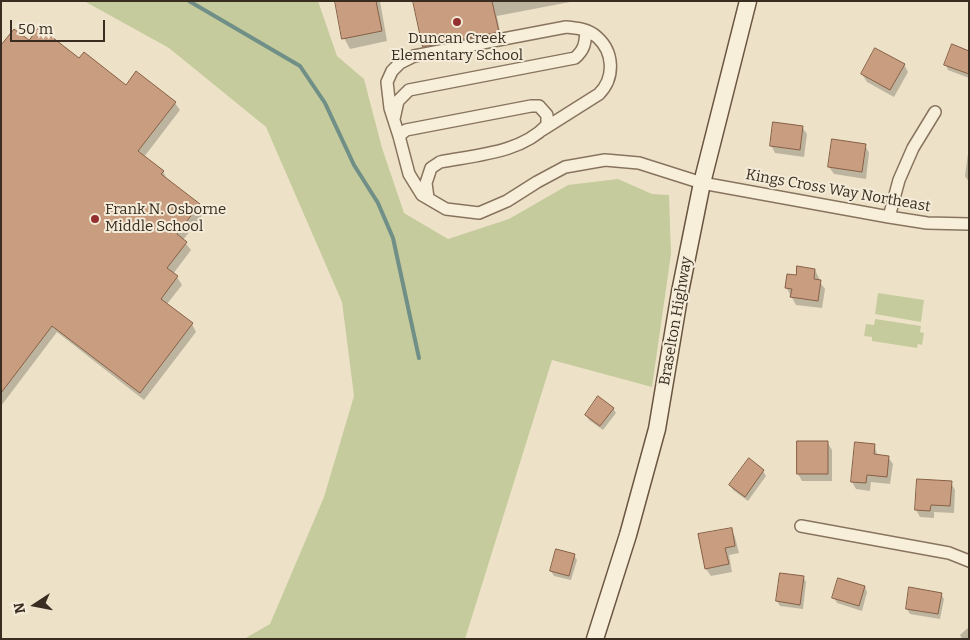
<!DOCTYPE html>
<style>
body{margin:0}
#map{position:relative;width:970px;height:640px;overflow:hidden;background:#ede2c8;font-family:Bitter,serif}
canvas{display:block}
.frame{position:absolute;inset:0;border:2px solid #392d21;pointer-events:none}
.north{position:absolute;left:10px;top:580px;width:50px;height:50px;-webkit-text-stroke:4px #f4ecd8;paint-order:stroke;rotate:259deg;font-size:14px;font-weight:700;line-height:20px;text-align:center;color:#392d21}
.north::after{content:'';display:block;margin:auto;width:18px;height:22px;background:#392d21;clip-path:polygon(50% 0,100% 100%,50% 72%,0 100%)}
.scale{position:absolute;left:10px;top:20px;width:95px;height:22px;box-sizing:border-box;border:2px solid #392d21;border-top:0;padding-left:6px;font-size:15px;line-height:18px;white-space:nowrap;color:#392d21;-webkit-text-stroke:4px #f4ecd8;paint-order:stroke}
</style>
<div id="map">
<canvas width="970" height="640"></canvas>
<div class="frame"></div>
<div class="north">N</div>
<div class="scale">50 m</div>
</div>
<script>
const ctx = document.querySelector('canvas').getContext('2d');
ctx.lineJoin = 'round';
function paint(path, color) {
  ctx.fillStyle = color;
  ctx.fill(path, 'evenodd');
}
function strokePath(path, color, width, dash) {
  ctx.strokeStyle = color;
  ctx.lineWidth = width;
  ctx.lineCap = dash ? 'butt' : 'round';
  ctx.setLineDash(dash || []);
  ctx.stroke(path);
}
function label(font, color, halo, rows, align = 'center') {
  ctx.font = font + ' Bitter,serif';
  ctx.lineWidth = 4;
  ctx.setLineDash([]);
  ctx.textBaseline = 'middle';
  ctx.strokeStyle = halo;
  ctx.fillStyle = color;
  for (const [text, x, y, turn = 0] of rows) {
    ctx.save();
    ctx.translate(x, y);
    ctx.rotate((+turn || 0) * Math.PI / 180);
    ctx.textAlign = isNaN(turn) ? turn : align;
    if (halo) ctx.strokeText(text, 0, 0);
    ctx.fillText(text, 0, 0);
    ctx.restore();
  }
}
paint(new Path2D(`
 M84 1H318L337 56 364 79 382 148 404 213 448 239 509 219 568 185 618 179 652 194 669 195 671 254 652 387 552 360 465 639H244L270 624 324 497 354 396 342 302 266 127 169 48Z
 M878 293 924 300 921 322 875 314Z
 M875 319 921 326 920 332 924 333 922 345 918 344 917 348 872 341V337L864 336 866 324 874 325Z`), '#c5cb9c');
paint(new Path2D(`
 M336 1H380L387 41 350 49 344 38Z
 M415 1H570V2L497 16 500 31 425 45V47Z
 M501 33 502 40 428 54 425 48Z
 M29 42 79 60 127 86 175 103 180 110 144 157 163 171 167 180 200 205 204 213 183 240 191 250 173 274 177 277 182 285 167 304 192 324 196 332 144 400 57 332 1 406V47Z
 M969 52V78L948 70 946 65Z
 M904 64 908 72 894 97 867 82 862 74Z
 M802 127 807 134 804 157 775 153 771 145Z
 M865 145 869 153 866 179 834 174 829 167Z
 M969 146V182L965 176Z
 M815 270 819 278V281L825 289 822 308 796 305 786 287 797 276Z
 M613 408 616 413 603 430 589 420 586 415Z
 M827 442 832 450V481H802L798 474Z
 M874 445 878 456 888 457 893 464 890 484 871 482 870 491 856 489 852 482Z
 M763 471 766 476 748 501 733 490 730 485Z
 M951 483 955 490 954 513 934 512V518L920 517 916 510Z
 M731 529 735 537 739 553 729 555 732 572 711 576 706 569Z
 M574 555 577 560 571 580 554 576 551 571Z
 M803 577 806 582 803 609 780 606 777 601Z
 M865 587 867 592 862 611 837 603 834 598Z
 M941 594 944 599 940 619 910 614 907 609Z
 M969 627V639H962L960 635Z`), '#0003');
strokePath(new Path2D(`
 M189 1 300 66 325 103 354 165 378 203 393 238 419 358`), '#708f87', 4);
const building = new Path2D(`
 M335 1H376L382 31 342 39Z
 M413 1H492L499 32 423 47Z
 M39 27 79 58 84 52 126 85 136 71 176 102 138 151 164 171 161 174 200 204 177 234 187 242 167 268 178 276 161 299 193 323 140 393 52 326 1 393V45L14 29 29 40Z
 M952 44 969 51V74L944 65Z
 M875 48 905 64 890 90 861 74Z
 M773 122 803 126 800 150 770 146Z
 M832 139 866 144 862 172 828 167Z
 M797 266 815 269 814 279 821 280 818 301 790 297 792 289 785 288 787 274 796 275Z
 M598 396 614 408 600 426 585 415Z
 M797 441H828V474H797Z
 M855 442 875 444 874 454 889 456 887 477 867 475 866 483 851 482Z
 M749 458 764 470 745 497 729 485Z
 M917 479 952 481 950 506 931 505 930 511 915 510Z
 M732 528 735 546 725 548 729 564 705 569 698 534Z
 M556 549 575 554 569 576 550 571Z
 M780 573 804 576 800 605 776 601Z
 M838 578 865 586 859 606 832 598Z
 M909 587 942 593 938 614 906 609Z`);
paint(building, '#c99e80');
strokePath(building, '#865f45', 1);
const street = new Path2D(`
 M394 119 398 101 409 90 575 58C585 49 585 43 586 31
 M542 130 599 94C615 78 614 52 597 37 588 29 577 28 566 27L414 56 400 63 392 71 387 82 390 108 399 136 409 174 422 195 446 209 479 213 507 201 537 182 565 167 605 160 639 163 702 183 889 217 927 223 969 224
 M399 136 406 130 531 106H539L547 115V125C521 153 476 155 440 162L431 168 426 183 428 198
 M889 217 899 180 913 148 935 112
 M801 526 949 553 969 561`);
const secondary = new Path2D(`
 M595 639 628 535 657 429 680 292 702 183 748 1`);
strokePath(street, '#88745e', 14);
strokePath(secondary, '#6a5541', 19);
strokePath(street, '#f8efdb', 11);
strokePath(secondary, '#f8efdb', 16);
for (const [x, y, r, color] of [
 [457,22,5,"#953031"],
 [95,219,5,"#953031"]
]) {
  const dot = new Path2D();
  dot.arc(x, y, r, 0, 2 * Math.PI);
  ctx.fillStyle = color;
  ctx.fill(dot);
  strokePath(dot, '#f4ecd8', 2);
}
label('15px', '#392d21', '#f4ecd8', [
 ["Duncan Creek",457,39],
 ["Elementary School",457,56],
 ["Frank N. Osborne",105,210,"left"],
 ["Middle School",105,227,"left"]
]);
label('15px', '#392d21', '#f4ecd8', [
 ["Kings Cross Way Northeast",838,191,10],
 ["Braselton Highway",676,321,-80]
]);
</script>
